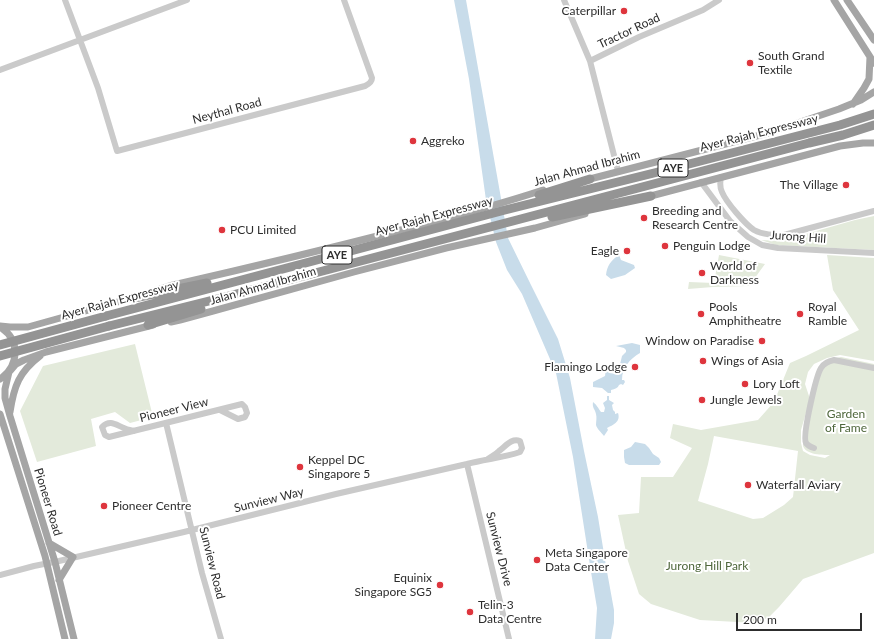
<!DOCTYPE html>
<style>
body{margin:0}
#map{position:relative;width:874px;height:639px;overflow:hidden;background:#fff;font-family:Lato,sans-serif}
canvas{display:block}
.scale{position:absolute;left:736px;top:613px;width:126px;height:18px;box-sizing:border-box;border:2px solid #2d2d2d;border-top:0;padding-left:5px;font-size:12px;line-height:14px;white-space:nowrap;color:#2d2d2d;-webkit-text-stroke:3px #fff;paint-order:stroke}
</style>
<div id="map">
<canvas width="874" height="639"></canvas>
<div class="scale">200 m</div>
</div>
<script>
const ctx = document.querySelector('canvas').getContext('2d');
ctx.lineJoin = 'round';
function paint(path, color) {
  ctx.fillStyle = color;
  ctx.fill(path, 'evenodd');
}
function strokePath(path, color, width, dash) {
  ctx.strokeStyle = color;
  ctx.lineWidth = width;
  ctx.lineCap = dash ? 'butt' : 'round';
  ctx.setLineDash(dash || []);
  ctx.stroke(path);
}
function label(font, color, halo, rows, align = 'center') {
  ctx.font = font + ' Lato,sans-serif';
  ctx.lineWidth = 4;
  ctx.setLineDash([]);
  ctx.textBaseline = 'middle';
  ctx.strokeStyle = halo;
  ctx.fillStyle = color;
  for (const [text, x, y, turn = 0] of rows) {
    ctx.save();
    ctx.translate(x, y);
    ctx.rotate((+turn || 0) * Math.PI / 180);
    ctx.textAlign = isNaN(turn) ? turn : align;
    if (halo) ctx.strokeText(text, 0, 0);
    ctx.fillText(text, 0, 0);
    ctx.restore();
  }
}
paint(new Path2D(`
 M874 216V250L776 245 761 240 781 241 855 220Z
 M719 255 765 264 749 286 713 287 688 289 689 282 714 283Z
 M827 255 874 258V361L840 355 827 358 814 364 808 372 805 384 810 399 801 430V443L803 451 810 455 825 458 830 455C823 455 806 455 803 446 803 444 803 442 803 440L815 377 829 359 841 357 874 364V553L803 579 779 607 769 617 756 623 700 620 651 604 639 594 628 561 618 515 639 513 641 477H673L692 448 670 438 673 424 701 430 758 420 774 402 790 363 806 356 859 330 833 290ZM714 436 798 451 793 497 784 505 763 518 753 519 698 501 708 464Z
 M135 344 153 417 130 423 115 412 91 419 96 446 37 462 20 411 43 366Z`), '#e3eadb');
paint(new Path2D(`
 M454 0H466L508 238 531 285 558 339 570 378 584 451 598 517 606 566 614 610V623L611 639H595L597 608 591 572 573 457 556 373 522 294 507 270 496 242 486 200 469 79Z
 M619 255 621 260 634 265 635 268 625 275 611 279 606 275C607 266 611 260 619 255Z
 M632 343 640 345V353C630 359 622 367 622 380H624L625 382 623 385 621 384 619 385C618 388 615 389 611 390V393H608L602 388 593 387V382L605 376 606 369H607L609 373 616 374 618 373 622 356 626 352V350L624 348 616 346Z
 M607 396H609V400L614 403 612 405 613 410 615 412V414L618 413C621 422 613 425 607 428L608 430 604 436C601 432 597 429 596 425 596 421 597 418 596 414 595 409 592 408 593 402 597 405 598 408 601 412H604L605 408 603 403 607 400Z
 M635 442 645 444 649 448 653 454 659 458 661 462 659 465H629L625 463 624 457V450L631 447Z`), '#c8dcea');
strokePath(new Path2D(`
 M65 0 98 88 117 151 365 86C369 84 372 82 372 78L344 0
 M564 0 590 61 618 171
 M590 61 639 37 703 10 719 0
 M0 70 187 0
 M721 177C720 182 720 188 722 192 726 202 745 224 754 230 763 235 774 235 784 235L874 211
 M701 182 730 221 748 237 762 245 778 248 874 253
 M166 423 202 573 221 639
 M134 431C130 430 127 430 124 428 116 425 110 419 102 427L105 435 109 437 242 404 245 407 247 413 245 417 238 419 220 410
 M814 448C811 447 808 446 806 443 802 436 816 376 821 368 824 363 829 361 834 360L874 368
 M467 464 509 639
 M0 575 34 566 59 561 184 532 336 494 467 464C485 459 503 458 520 452L522 448 520 441C511 438 506 446 499 451 496 454 492 456 488 459`), '#cacaca', 6);
strokePath(new Path2D(`
 M834 0 874 63
 M847 0 874 40
 M853 104 864 88 869 79 870 57
 M586 180 768 133 839 109 861 100 874 92
 M647 197 840 146 863 143H874
 M160 289 169 286C248 268 327 249 405 229 452 217 498 205 543 190
 M171 322 180 320 213 311 354 272 446 248 535 228 585 214
 M0 326 10 327H28L139 296
 M10 371 16 364 24 360 46 352 153 325
 M9 372 5 389V398L10 416 55 562 74 639
 M0 379C19 366 21 340 0 327
 M10 412C14 386 19 372 40 356
 M0 414 45 556 65 639
 M49 543 73 557 59 580`), '#a5a5a5', 7);
strokePath(new Path2D(`
 M539 195 590 179
 M552 217 651 196
 M134 298 207 283
 M106 316 505 210 658 172 840 125 874 114
 M148 325 201 309
 M109 326 225 297 296 278 513 221 809 143 843 135 874 125`), '#949494', 9);
strokePath(new Path2D(`
 M0 345 106 316
 M0 356 109 326`), '#949494', 9);
for (const [x, y, r, color] of [
 [624,11,4,"#de353d"],
 [750,63,4,"#de353d"],
 [413,141,4,"#de353d"],
 [846,185,4,"#de353d"],
 [644,218,4,"#de353d"],
 [222,230,4,"#de353d"],
 [665,246,4,"#de353d"],
 [627,251,4,"#de353d"],
 [702,273,4,"#de353d"],
 [701,314,4,"#de353d"],
 [800,314,4,"#de353d"],
 [762,341,4,"#de353d"],
 [703,361,4,"#de353d"],
 [635,367,4,"#de353d"],
 [745,384,4,"#de353d"],
 [702,400,4,"#de353d"],
 [300,467,4,"#de353d"],
 [748,485,4,"#de353d"],
 [104,506,4,"#de353d"],
 [537,560,4,"#de353d"],
 [440,585,4,"#de353d"],
 [470,612,4,"#de353d"]
]) {
  const dot = new Path2D();
  dot.arc(x, y, r, 0, 2 * Math.PI);
  ctx.fillStyle = color;
  ctx.fill(dot);
  strokePath(dot, '#fff', 1.5);
}
for (const [x, y, w] of [
 [673,168,30],
 [337,255,30]
]) {
  const box = new Path2D();
  box.roundRect(x - w / 2, y - 9, w, 18, 3);
  ctx.fillStyle = '#fff';
  ctx.fill(box);
  strokePath(box, '#2d2d2d', 1);
}
label('bold 11px', '#2d2d2d', null, [
 ["AYE",673,168],
 ["AYE",337,255]
]);
label('12px', '#2d2d2d', '#fff', [
 ["Caterpillar",616,11,"right"],
 ["South Grand",758,56],
 ["Textile",758,70],
 ["Aggreko",421,141],
 ["The Village",838,185,"right"],
 ["Breeding and",652,211],
 ["Research Centre",652,225],
 ["PCU Limited",230,230],
 ["Penguin Lodge",673,246],
 ["Eagle",619,251,"right"],
 ["World of",710,266],
 ["Darkness",710,280],
 ["Pools",709,307],
 ["Amphitheatre",709,321],
 ["Royal",808,307],
 ["Ramble",808,321],
 ["Window on Paradise",754,341,"right"],
 ["Wings of Asia",711,361],
 ["Flamingo Lodge",627,367,"right"],
 ["Lory Loft",753,384],
 ["Jungle Jewels",710,400],
 ["Keppel DC",308,460],
 ["Singapore 5",308,474],
 ["Waterfall Aviary",756,485],
 ["Pioneer Centre",112,506],
 ["Meta Singapore",545,553],
 ["Data Center",545,567],
 ["Equinix",432,578,"right"],
 ["Singapore SG5",432,592,"right"],
 ["Telin-3",478,605],
 ["Data Centre",478,619]
], 'left');
label('12px', '#2d2d2d', '#fff', [
 ["Tractor Road",629,31,-25],
 ["Neythal Road",227,111,-15],
 ["Ayer Rajah Expressway",759,133,-14],
 ["Jalan Ahmad Ibrahim",587,168,-15],
 ["Ayer Rajah Expressway",434,216,-15],
 ["Jurong Hill",798,237,4],
 ["Jalan Ahmad Ibrahim",263,286,-16],
 ["Ayer Rajah Expressway",120,300,-15],
 ["Pioneer View",174,410,-14],
 ["Sunview Way",269,500,-14],
 ["Pioneer Road",48,502,73],
 ["Sunview Drive",499,549,76],
 ["Sunview Road",212,563,76]
]);
label('12px', '#4f673c', '#fff', [
 ["Garden",846,414],
 ["of Fame",846,428],
 ["Jurong Hill Park",707,566]
]);
</script>
